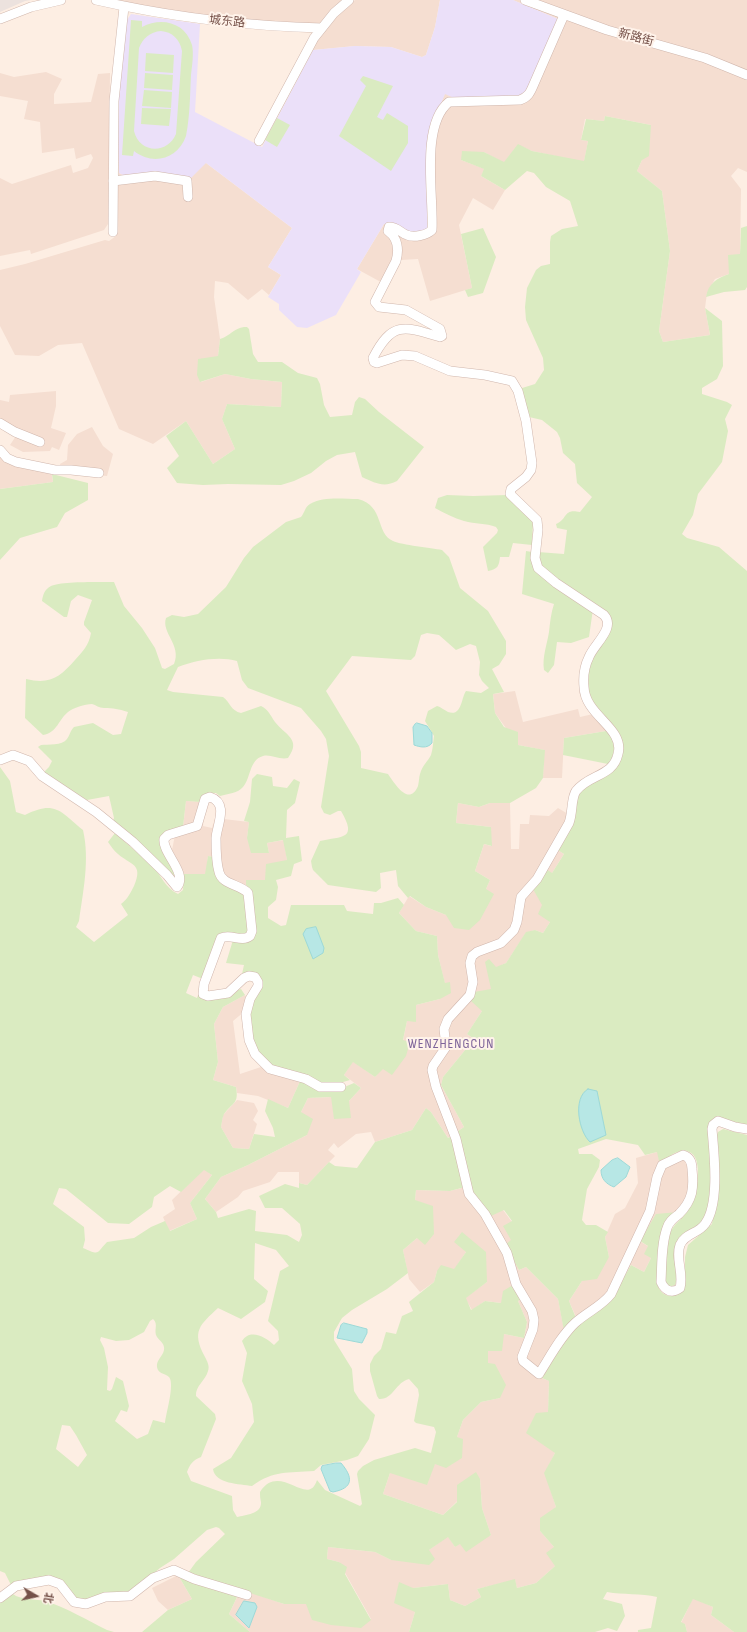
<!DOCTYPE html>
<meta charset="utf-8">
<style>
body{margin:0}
#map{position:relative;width:747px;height:1632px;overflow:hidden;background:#fdeee3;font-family:"Sofia Sans Condensed","Noto Sans SC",sans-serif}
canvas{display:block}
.north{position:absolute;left:16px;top:1576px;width:40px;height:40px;-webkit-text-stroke:3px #fff3ea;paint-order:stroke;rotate:99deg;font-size:11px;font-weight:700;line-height:16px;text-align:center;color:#755048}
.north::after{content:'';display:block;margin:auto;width:14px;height:18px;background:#755048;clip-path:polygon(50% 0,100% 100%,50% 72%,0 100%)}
</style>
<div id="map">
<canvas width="747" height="1632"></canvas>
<div class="north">北</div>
</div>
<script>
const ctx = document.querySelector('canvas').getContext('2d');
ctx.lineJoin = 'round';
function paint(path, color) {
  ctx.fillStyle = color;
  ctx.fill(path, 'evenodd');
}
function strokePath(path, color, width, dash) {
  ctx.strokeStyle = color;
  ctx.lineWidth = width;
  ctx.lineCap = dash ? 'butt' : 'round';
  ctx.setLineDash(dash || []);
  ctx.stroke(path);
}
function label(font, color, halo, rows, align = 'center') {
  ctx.font = font + ' "Sofia Sans Condensed","Noto Sans SC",sans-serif';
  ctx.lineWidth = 4;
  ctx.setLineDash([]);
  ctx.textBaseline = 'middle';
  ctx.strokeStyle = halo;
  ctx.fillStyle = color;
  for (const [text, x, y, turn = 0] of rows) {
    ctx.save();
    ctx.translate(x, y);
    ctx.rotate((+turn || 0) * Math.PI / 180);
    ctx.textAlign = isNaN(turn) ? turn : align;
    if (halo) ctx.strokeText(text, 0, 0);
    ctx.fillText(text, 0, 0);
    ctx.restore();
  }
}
paint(new Path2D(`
 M109 0H345L320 24 242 21Z
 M355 0H440L435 27 426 55 422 57 391 47 355 46 313 50 315 42 327 26Z
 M513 0H747V172L738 168 731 176 741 189 740 254 729 274 715 279 707 293 705 308 710 335 663 342 659 331 670 251 662 191 637 171 642 160 651 125 605 116 604 121 585 119 581 140 588 141 584 162 532 151 518 145 504 163 484 152 461 160 485 169 481 176 505 190 493 210 473 198 459 225 472 288 430 301 418 259 401 260 388 286 357 269 384 224 402 227 432 125 445 93 558 19Z
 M46 72 62 79 54 94V104L91 102 98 74 110 73 108 224 104 230 31 254 30 250 0 256V178L12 184 71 165 73 173 88 168 93 158 91 154 76 159 74 148 42 153 40 122 24 119 28 101 0 96V73L14 77Z
 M206 163 292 228 268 267 281 275 269 295 262 289 248 300 228 283 215 281 214 297 220 339 218 356 201 382 225 374 251 379 282 382 281 407 227 404 222 419 235 449 213 464 186 421 153 444 119 429 82 343 58 345 39 356 15 355 0 326V270L25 264 105 240 109 241 116 236V191L119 173 125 176Z
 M56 391V406L51 428 66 433 59 450 52 447 50 451 23 452 10 445 16 436 0 426V400L9 402 10 395Z
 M92 427 103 446 113 454 107 476 62 472 60 464 67 460 68 445 77 434Z
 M0 452 51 471 53 482 0 489Z
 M515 691 523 722 578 709 580 717 593 714 605 724 606 731 564 738 562 778H543L544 750 518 745 495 713 493 694Z
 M186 801 205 802 203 826 212 828 215 818 249 822 247 838 269 853 267 843 284 840 287 860 266 880H246V885L225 883 214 857 208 856 206 874H184L172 850 176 830 183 827Z
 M458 803 479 807 490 803H510L511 849H519L520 824H529L530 815 549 816 558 808 573 817 556 849 564 854 552 873 542 905 550 922 543 933 535 930 526 933 506 963 496 968 491 989 482 1011 467 1034 474 1039 443 1077 441 1085 464 1127 448 1138 431 1112 426 1108 412 1130 375 1142 371 1132 356 1134 338 1148 334 1143 328 1150 335 1156 307 1185 299 1183V1172H278L270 1182 243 1191 238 1197 216 1212 205 1199 221 1177 248 1165 307 1135 301 1112 308 1098 331 1097 349 1101 361 1088 344 1075 353 1061 375 1077 403 1041 407 1021H416V1005L440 999 445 984 438 955 437 936 416 931 399 913 409 896 426 907 446 915 486 889 490 880 475 871 484 844 491 846V827L456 823Z
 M245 995 247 999 245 1011 233 1021 240 1074 261 1067 301 1079 288 1108 258 1096 237 1093 236 1087 213 1080 218 1062 214 1024 223 1007Z
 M237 1100 254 1103 258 1111 253 1120 257 1124 249 1149 233 1148 221 1127 223 1115Z
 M657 1152 682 1158 689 1165 690 1185 683 1205 640 1241 649 1247 651 1258 644 1272 631 1265 608 1304 579 1324 569 1301 582 1281 609 1257 605 1237 615 1214 625 1208 638 1183 636 1158Z
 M204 1169 212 1175 190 1203 197 1219 169 1231 163 1217 175 1209 172 1200Z
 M469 1186 503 1210 512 1222 511 1240 519 1270 526 1267 558 1299 566 1339 542 1378 549 1381 548 1413 555 1453 545 1473 556 1507 540 1531 554 1547 555 1566 536 1583 517 1588 515 1580 477 1589 481 1597 465 1606 450 1600 448 1584 413 1588 415 1612 409 1632H250L229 1614 241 1589 284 1604H306L371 1619 339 1562 327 1559 328 1547 375 1552 391 1560 429 1550 448 1536 455 1547 460 1543 491 1535 482 1508 480 1479 443 1515 383 1494 390 1473 435 1464 457 1437 463 1420 481 1402 500 1398 488 1363V1351L504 1334 524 1338 527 1322 518 1301 520 1299 501 1303 485 1301 472 1310 465 1298 487 1282 466 1252 454 1270 437 1271 434 1282 420 1292 409 1279 403 1250 417 1238 415 1200 416 1190 450 1191Z
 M178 1575 192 1599 168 1610 158 1601 152 1588Z
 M693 1598 713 1607 711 1615 734 1632H687L685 1624 681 1623Z`), '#f5ded1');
paint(new Path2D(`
 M0 0H31L25 1 0 12Z`), '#ece2de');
paint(new Path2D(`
 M440 0H513L558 19 524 96 454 98 445 94 432 125 429 230 407 234 402 227 384 224 357 269 361 272 336 315 307 328 297 327 279 310V304L268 297 281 275 268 267 292 228 206 163 190 179 125 176 119 173 117 92 127 20 131 14 200 24 195 112 262 147 313 50 355 46 391 47 422 57 426 55 435 27Z`), '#ebe0f9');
paint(new Path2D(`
 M131 20 142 21V27C161 17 185 22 192 45 194 54 192 66 191 75 190 95 190 116 186 136 178 159 153 166 134 151L133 156 122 155ZM161 31C172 32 180 39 182 51L176 134C167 155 139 153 134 131L139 48C143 38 150 32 161 31Z
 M146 53 174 55 173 73 145 71Z
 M145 73 173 75 172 90 144 88Z
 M363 76 393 86 377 117 383 120 387 113 408 126V143L391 171 339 136 366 86 360 80Z
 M144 90 172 92 171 108 142 106Z
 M142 108 171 109 169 126 141 124Z
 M605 116 651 125 649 156 642 160 637 171 662 191 670 251 659 331 663 342 710 335 705 308 722 321 723 366 717 379 702 388V394L727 402 732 405 725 419 728 431 722 462 698 494 693 515 682 534 687 538 719 547 747 571V1125L723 1119 714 1120C713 1141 716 1209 702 1224 698 1228 689 1231 683 1235L678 1276 675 1285 669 1287 665 1283C665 1272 666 1240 671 1231 674 1224 682 1219 687 1212 695 1201 707 1156 687 1151 677 1148 669 1159 659 1161L657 1152 645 1155 638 1145 606 1139 578 1149 579 1154H592L600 1160 599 1167 587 1189 582 1220 586 1225H596L608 1232 605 1237 609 1257 597 1279 582 1281 569 1301 576 1318 564 1331 558 1299 526 1267 519 1270 505 1245 511 1240 503 1226 512 1221 504 1210 491 1216 475 1200 455 1133 464 1127 441 1085 443 1077 474 1039 467 1034 482 1011 471 1001 474 992 491 989 485 962 489 959 496 967 506 963 526 932 535 930 543 933 550 922 538 914 542 905 533 889 546 869 552 873 564 854 556 849 569 827 570 799 606 769 608 764 563 755 564 738 606 731 605 724 589 697 587 671 609 623 544 571 538 564V552L564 554 567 530 557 528 556 524C568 519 563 508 580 512L592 497 577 483 575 464 563 453 560 438 557 432 542 420 529 417 519 389 535 384 544 370 543 358 526 320 525 307 527 288 536 270 541 266 550 264V242L551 236 562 229 578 226 570 201 546 187 534 173 527 171 505 190 481 176 484 169 461 160 462 151 484 152 504 162 518 144 532 151 584 161 588 141 581 140 586 119 604 121Z
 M277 118 290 125 277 147 265 140Z
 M747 226V287L745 290 724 292 706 297C708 283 718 278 729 274L728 255 740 254 741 228Z
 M483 228 496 257 483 293 468 297 465 290 472 288 461 234Z
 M244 327H247L249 329 253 354 258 362H282L298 373 317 378 320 384 324 405 330 417 352 415 355 402 359 397 365 399 379 412 424 447 397 481C384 488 375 483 362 477L355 452 337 455 326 461 311 473 294 481 281 485 228 484 203 485 177 483 167 468 179 456 166 436 186 421 213 464 235 449 222 419 227 404 281 407 282 382 251 379 225 374 200 382 197 375 198 359 218 356 220 339C230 336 234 328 244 327Z
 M52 474 88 483V500L65 513 57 527 20 538 0 560V489L53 482Z
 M447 495 473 496 507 495 533 522 532 545 513 543 509 557H500C499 566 498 569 488 571L483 547 497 533 498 530 496 527C486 523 475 524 464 521 454 518 444 513 435 508L438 498Z
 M358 499C385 506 375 533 393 541 402 545 431 548 442 550L449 557 460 588 488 611 506 641V654L499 665 492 669 504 692 493 694 495 713 504 727 518 732V745L545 750 543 778 536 788 510 803H490L479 807 458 803 456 823 491 827 492 846 484 844 475 871 490 880 486 889 494 894 480 920 469 930 454 928 446 915 426 907 410 896 408 898 398 886 396 870 380 873 381 888 376 892 328 885 313 870 312 867 311 861 320 841C342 836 358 840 341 811H338L330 815 324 813 321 807 329 756 326 739 321 731 301 708 248 688 242 680 237 661C219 656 196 660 178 667L167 690 173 692 223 697C230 702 231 711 241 713L261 706C269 710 270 715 275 722 285 735 302 739 288 758 279 760 271 754 263 756 249 760 251 778 243 787 238 793 228 794 220 796L216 793H208L201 802 186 801 183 827 166 833 171 864 176 879 113 821 114 818 109 796 87 800 48 778 44 772 49 767 52 761 38 747 41 745C48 744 62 746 67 739 70 735 70 731 74 727L93 723 113 735 121 734 128 712C118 709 114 708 104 708 99 708 96 705 92 704 85 704 73 708 68 712 59 719 57 733 43 735L25 718 26 679C50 685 60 677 75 660 83 651 89 645 91 633L84 625V622L92 600 78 595 71 601 67 617H64L42 601C43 594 45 589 51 586 60 581 102 582 114 582L124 606 142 628 155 648 161 665 162 668 165 669 174 664C182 645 161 633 166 618L172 615 184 617 198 614 226 587 244 558 253 547 286 522 301 517C305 512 305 507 310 504 323 496 344 499 358 499ZM427 633 439 635 456 650 470 644 476 646 480 662 479 675 482 681 489 688 481 693 466 691C461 698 462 717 448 712 444 710 441 707 437 706L428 711 425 721 434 736C433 742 433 749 431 755 428 761 422 766 420 774 419 777 419 782 418 786 409 807 395 784 388 774L361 768V752L359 746 326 691 352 656 411 660 415 656 421 635Z
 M526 551 532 552 534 567 593 609 589 637 571 643 557 642 554 665 548 673 544 670C542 657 547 645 549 632 550 622 551 613 554 604L522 594Z
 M0 767 10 781 16 812 25 815C55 800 60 811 83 830 90 860 83 892 79 921L76 927 94 942 128 915 121 904C127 900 131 892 134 886 144 863 130 865 118 854 114 851 111 846 108 842L115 833C127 844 141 855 153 867 162 876 165 888 178 894L183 890 184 874H205L208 856 214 857 221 883 242 893 245 897 249 927 246 936 229 932 203 979 193 975 186 993 197 998 199 993 224 995 241 989 245 995 223 1007 214 1024 218 1062 213 1080 236 1087C239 1104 233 1102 224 1114 222 1118 222 1123 221 1127L233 1148 249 1149 254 1134 275 1137 273 1128 265 1111 268 1099 288 1108 301 1079 342 1088 354 1083 361 1088 349 1101 351 1118 334 1119 331 1097 308 1098 301 1112 313 1119 307 1135 248 1165 221 1177 205 1199 216 1212 218 1218 249 1209 256 1211 255 1231 287 1235 299 1242 302 1235 300 1224 282 1208H265L259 1196 285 1184 299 1188V1183L307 1185 329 1162 335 1166 357 1168 375 1142 412 1130 426 1108 431 1112 448 1138 453 1135 465 1187 450 1191 416 1190 415 1200 433 1206 434 1234 425 1245 417 1238 403 1250 408 1273 387 1289 352 1310 342 1318 334 1332V1340L352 1369 354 1391 359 1399 375 1415 369 1439 358 1456 347 1460 321 1465 314 1471C288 1473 274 1470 252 1486 240 1484 215 1484 213 1469L231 1458 254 1422 252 1404 242 1381 247 1353 242 1341C250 1328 266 1337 274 1345L279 1340 278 1331 268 1321 280 1271 289 1266 276 1250 255 1243 254 1279 268 1291 265 1302 241 1319 218 1308C200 1325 191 1331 205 1357 207 1361 210 1366 208 1371 206 1380 195 1386 196 1396L215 1414 216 1419 201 1457C193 1460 190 1464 187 1472L191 1481 232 1496 233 1510 237 1517C245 1515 262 1514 261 1502 260 1498 260 1496 260 1492 280 1461 308 1509 317 1480L325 1490 360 1506 362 1504 357 1474 358 1471 363 1466 374 1460 415 1448 431 1453 436 1432 434 1427 416 1423 414 1421 419 1395 418 1389 409 1379C396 1382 393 1400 379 1399L377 1396 370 1371V1364L374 1356 381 1349 386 1332 396 1334 402 1316 413 1311 409 1302 434 1282 437 1271 441 1265 454 1269 466 1252 454 1242 462 1232 486 1252 487 1282 466 1298 471 1310 485 1301 501 1303 503 1291 513 1285 521 1299 518 1301 527 1322 524 1338 504 1334 502 1351H488V1363L495 1364 506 1385 500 1398 481 1402 463 1420 457 1437 463 1439 462 1458 446 1468 435 1464 427 1485 390 1473 383 1494 443 1515 457 1502V1485L476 1472 480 1479 482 1508 491 1535 466 1552 460 1544 455 1547 448 1537 429 1550 435 1559 429 1565 391 1560 375 1552 328 1547 327 1559 339 1562 347 1567 345 1574 371 1620 361 1628 331 1625 312 1620 306 1604H284L188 1573 196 1562 225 1534 219 1528 216 1527 207 1530 174 1559 160 1568 132 1592 79 1601 62 1582 11 1585 5 1573 0 1571ZM204 1170 212 1175 190 1203 197 1219 170 1231 165 1221 151 1227 134 1238 107 1242C96 1253 101 1256 83 1248L85 1240 84 1227 53 1204 59 1188 66 1189 108 1223 129 1224 152 1207 154 1197 170 1186 181 1192ZM153 1319C159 1324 153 1331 157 1337 160 1341 165 1344 164 1350 163 1356 156 1360 157 1367 158 1374 165 1373 169 1377 175 1384 166 1413 165 1423L153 1420 148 1434 137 1439 115 1421 121 1410 127 1412 129 1406 123 1381 116 1377 112 1389 110 1391 107 1390 108 1367 104 1348 100 1340 101 1337 116 1341 129 1340 144 1332 150 1321ZM62 1425 70 1426 76 1435 87 1455 78 1467 56 1449Z
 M257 774 272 777 273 786 287 788 294 779 300 782 295 803 287 810 286 838 299 836 302 861 294 864 291 876 276 880 278 887 276 900 268 907V918L281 926 286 925 291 905H344L347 911 373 914 374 903H381L398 898 404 905 399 913 416 931 437 936 438 955 445 983 450 982 451 993 440 999 416 1005V1022L407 1021 403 1040 410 1042 406 1056 392 1075 383 1069 375 1077 353 1062 344 1075 350 1080 329 1086 270 1066 254 1045 250 1010 261 984 242 974 244 965 226 963 233 940 247 943 253 938 250 890 246 885V880H265L266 864 287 860 283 840 267 843 269 853H251L247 838 249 822 244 821 250 802 252 779Z
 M723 1129 747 1135V1632H734L711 1615 713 1607 693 1599 681 1622 685 1624 687 1632H638V1630L651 1628 657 1597C641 1593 623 1595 607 1592L603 1599 622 1604 625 1616 617 1631 608 1628 595 1632H409L415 1612 394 1603 399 1582 413 1588 448 1584 450 1600 465 1606 481 1597 477 1589 515 1579 517 1588 536 1583 555 1566 546 1553 554 1547 540 1531V1518L556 1507 544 1473 555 1453 526 1433 536 1413 548 1412 549 1381 542 1378 566 1339 579 1324 608 1304 631 1265 644 1272 651 1258 644 1254 648 1246 640 1241 656 1214 678 1212 670 1219 657 1281C658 1293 668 1300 679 1293L685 1276V1257L688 1245 712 1224 718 1180 716 1138 718 1132Z
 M178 1575 238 1595 229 1614 250 1632H142L168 1610 192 1599Z
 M13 1594C20 1600 36 1599 45 1601 67 1608 87 1620 107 1630L114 1632H0V1600Z`), '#daebc1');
const water = new Path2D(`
 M417 723 427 726 432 733V743C427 749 420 747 414 745L413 727 415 724Z
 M316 927 324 948 323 953 313 959 303 934 306 929Z
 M588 1089 597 1091 606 1135 590 1142C579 1132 572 1098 588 1089Z
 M618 1158 630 1167 626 1177 614 1187C606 1184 601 1179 601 1170L612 1160Z
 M344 1323 367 1329V1333L362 1343 337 1338 341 1325Z
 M336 1463H341C353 1477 354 1488 333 1492L330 1491 321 1469 322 1466Z
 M244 1601 255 1603 257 1607 249 1628 236 1615Z`);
paint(water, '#b7e7e5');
strokePath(water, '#9dd9d7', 1);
const minor = new Path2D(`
 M96 0C170 17 245 26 322 28
 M525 0 607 30 705 58 747 75
 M564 15 533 86C530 93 528 97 520 100L449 102C420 125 434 197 432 230 427 235 414 238 407 235 400 233 398 227 389 227L388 231C398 238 399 250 396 261L375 302 379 307 406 310 440 329 442 336 440 337C404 326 392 321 373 358L374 362 377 363 402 355 415 356 450 371 485 375 512 381 518 391 526 421 532 463 531 470 526 477 511 489 510 494 537 520 538 530 535 558 538 568 556 583 604 615C616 628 594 644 589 657 585 665 583 677 584 687 585 716 625 728 618 754 613 777 589 774 576 791 571 798 573 812 569 823L537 879 521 897 517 922 514 930 501 943 477 952 472 956 470 963 473 982 470 995 448 1019 444 1029 446 1047 433 1066 432 1070 436 1087 456 1139 469 1194 485 1214 507 1253 516 1284 532 1311 534 1320 533 1329 522 1357 523 1361 539 1374C550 1357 560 1337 575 1323 587 1312 602 1306 611 1294L650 1211 657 1177 662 1165 683 1155C690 1157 692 1162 692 1169 694 1188 693 1200 679 1214 674 1218 669 1221 667 1228 661 1245 662 1265 661 1282 665 1291 672 1294 680 1288 684 1272 675 1259 680 1245 685 1233 698 1234 705 1224 720 1204 714 1153 712 1129L713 1125 718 1121 735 1127 747 1129
 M0 19 31 7 61 0
 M259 141 314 38 334 13 349 0
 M113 181 155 176 187 181 188 197
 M113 232 114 101 124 7
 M0 423 15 432 40 442
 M0 450 7 458 16 462 55 470H71L99 473
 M0 760 13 755 29 761 42 776 96 812 133 842 167 875 176 886 177 887C188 873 162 853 164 839L168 835 197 826 205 799 210 797C229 803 217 825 216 838 216 849 216 862 219 872 222 885 240 884 248 893L252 931 250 936C241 943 231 933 221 938L204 984 203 994 208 996 228 993 244 978 249 976 255 977 258 982V986L250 999 246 1014 249 1040 255 1054 270 1069 306 1079 320 1087H341
 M0 1598 16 1586 49 1580 60 1584 74 1602 86 1604 105 1597 130 1596 153 1578 174 1570 194 1579 247 1595`);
strokePath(minor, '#d0b6ac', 10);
strokePath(minor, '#fff', 9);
label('12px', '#755048', '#fff3ea', [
 ["城东路",227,22,6],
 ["新路街",636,38,15]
]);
ctx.letterSpacing = '1px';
label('14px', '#7d6399', '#fff3ea', [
 ["WENZHENGCUN",451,1044]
]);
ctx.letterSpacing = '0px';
</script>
